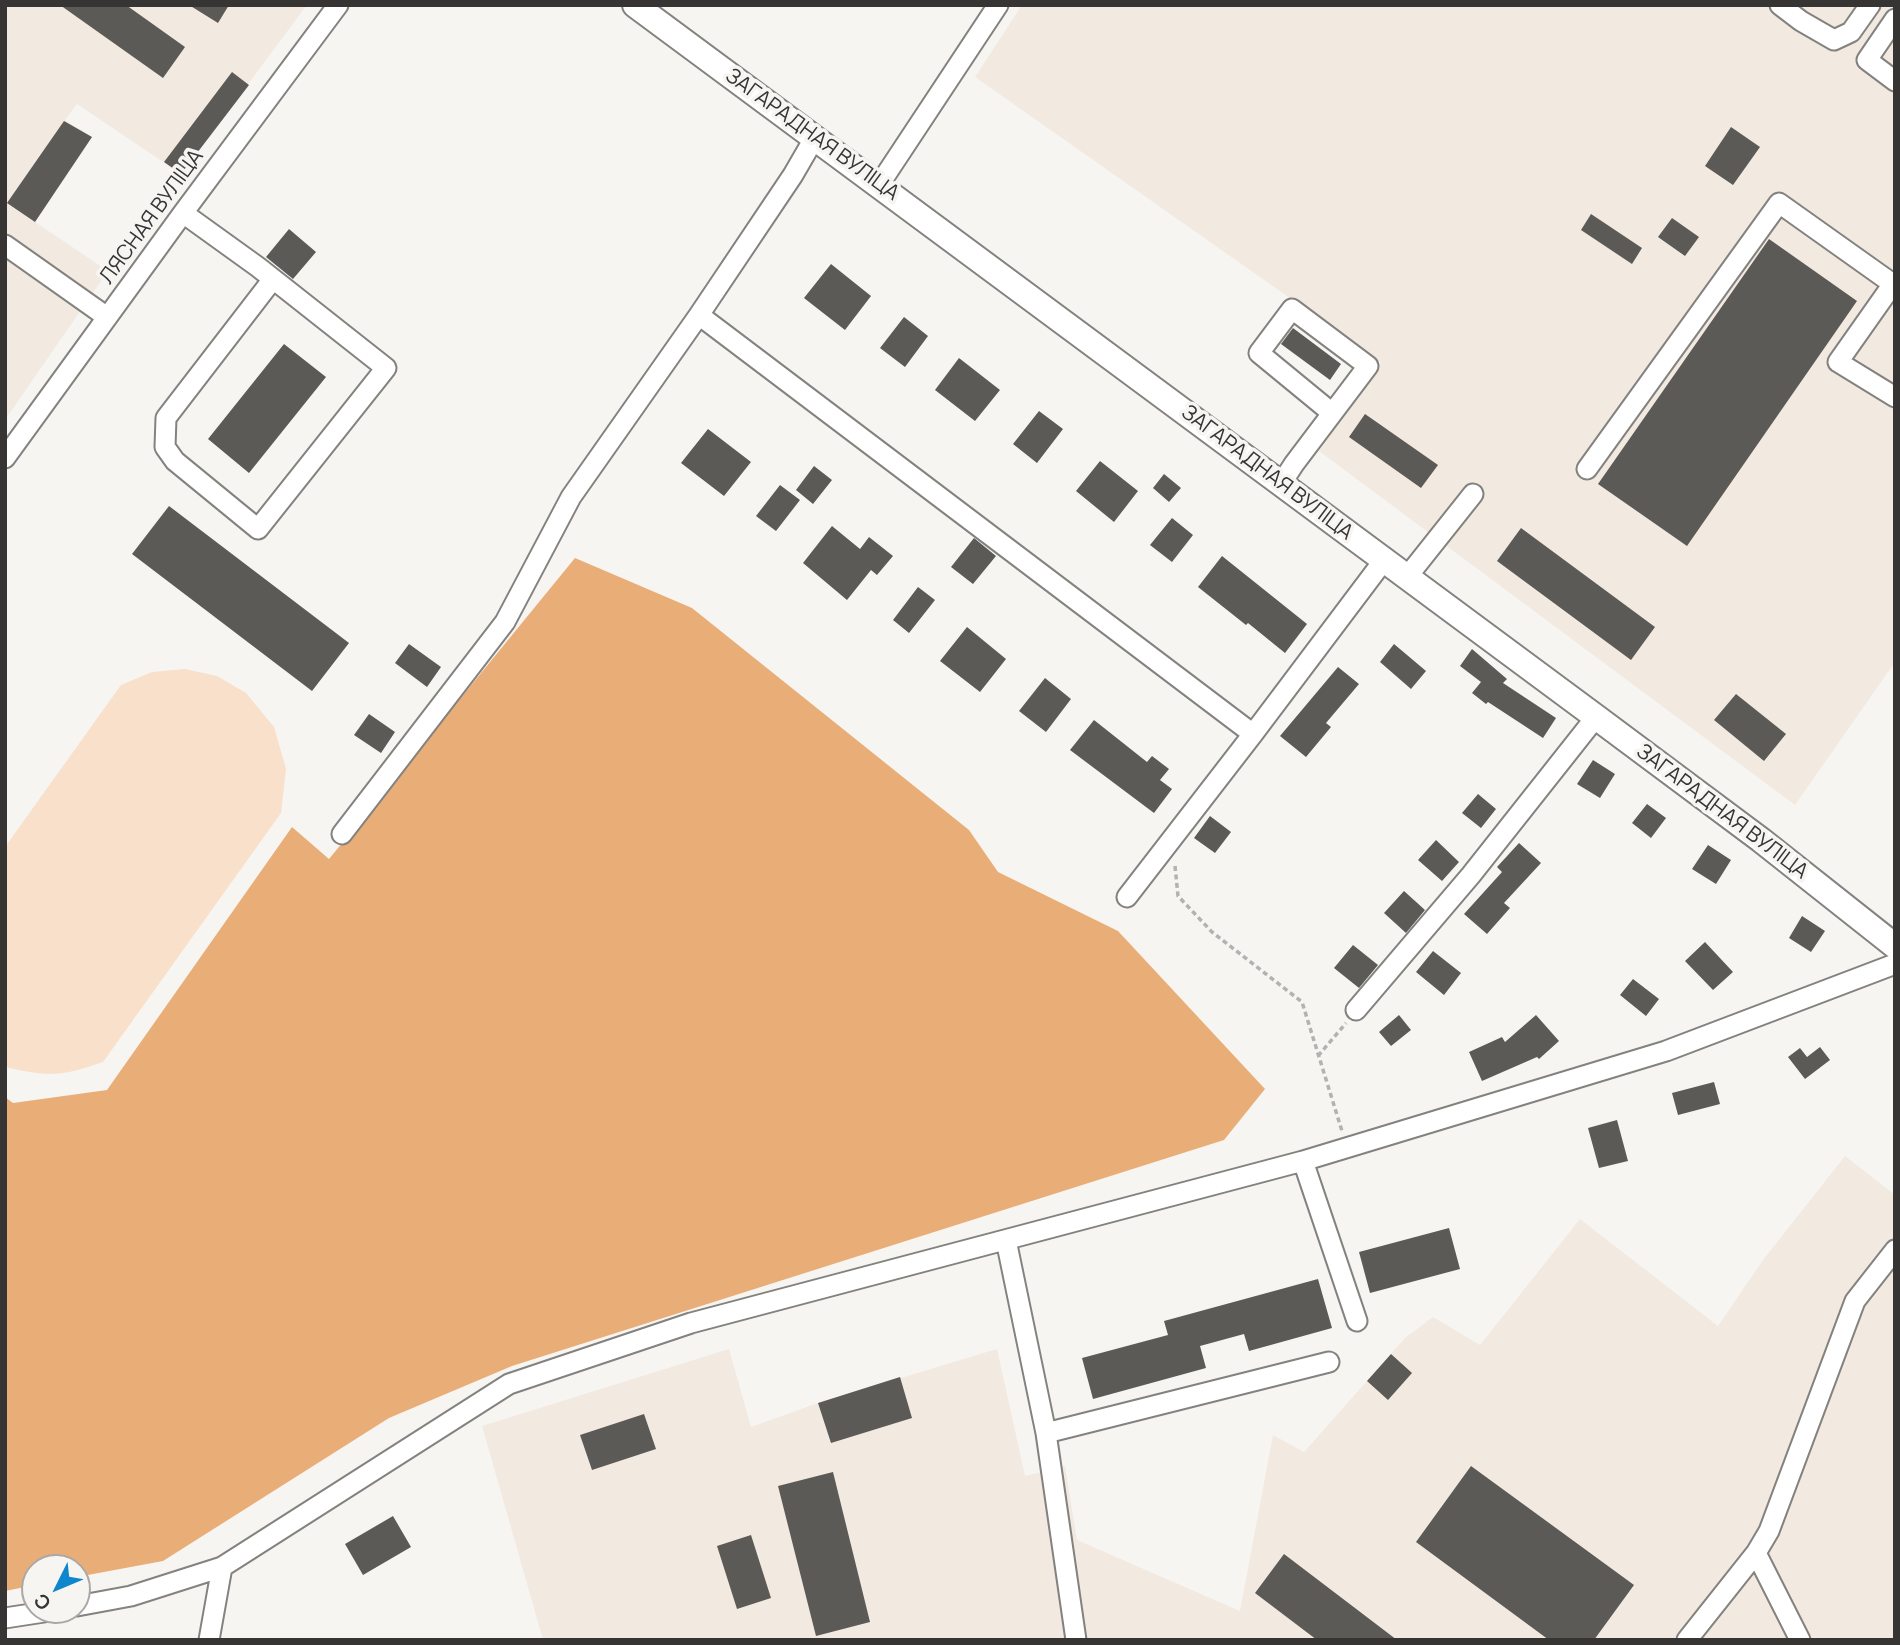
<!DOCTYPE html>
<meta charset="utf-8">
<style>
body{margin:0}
#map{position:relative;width:1900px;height:1645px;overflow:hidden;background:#f7f5f2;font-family:Manrope,sans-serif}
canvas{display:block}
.frame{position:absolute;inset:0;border:7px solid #363534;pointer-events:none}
.north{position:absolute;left:21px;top:1554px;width:70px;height:70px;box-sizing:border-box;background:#f7f5f2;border:2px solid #aaa8a6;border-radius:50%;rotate:227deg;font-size:19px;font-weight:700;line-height:28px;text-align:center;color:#363534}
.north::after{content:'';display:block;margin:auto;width:24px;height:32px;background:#0d86ce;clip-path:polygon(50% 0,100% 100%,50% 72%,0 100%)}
</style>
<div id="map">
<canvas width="1900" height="1645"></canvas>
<div class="frame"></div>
<div class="north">С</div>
</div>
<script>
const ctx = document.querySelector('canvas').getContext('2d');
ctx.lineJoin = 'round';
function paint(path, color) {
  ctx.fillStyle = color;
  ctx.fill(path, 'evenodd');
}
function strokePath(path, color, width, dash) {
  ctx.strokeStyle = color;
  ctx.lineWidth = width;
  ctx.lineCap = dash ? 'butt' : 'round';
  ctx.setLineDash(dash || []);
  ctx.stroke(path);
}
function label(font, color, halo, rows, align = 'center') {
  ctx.font = font + ' Manrope,sans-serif';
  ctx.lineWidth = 7;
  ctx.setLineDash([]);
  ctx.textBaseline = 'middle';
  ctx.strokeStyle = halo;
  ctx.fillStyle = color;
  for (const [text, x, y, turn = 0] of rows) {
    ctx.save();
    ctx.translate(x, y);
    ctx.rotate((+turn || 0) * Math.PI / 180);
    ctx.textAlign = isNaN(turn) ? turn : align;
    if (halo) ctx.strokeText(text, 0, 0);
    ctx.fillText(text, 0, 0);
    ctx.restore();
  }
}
paint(new Path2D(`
 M5 5H307L181 174 77 104 65 120 92 137 35 222 108 271 5 420Z
 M1022 5H1895V662L1795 805 1319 451 1381 362 975 77Z
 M1845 1156 1895 1195V1640H543L482 1426 729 1349 751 1427 818 1403 997 1349 1025 1476 1065 1466 1077 1540 1240 1611 1273 1435 1304 1452 1405 1338 1433 1317 1480 1345 1580 1219 1718 1326 1763 1260Z`), '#f2e9e0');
paint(new Path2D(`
 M185 669 217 676 246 693 274 727 286 769 281 813 103 1062C63 1076 50 1077 9 1068L5 1065V847L121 685 152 672Z`), '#f8e0ca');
paint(new Path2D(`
 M575 558 692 608 969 830 998 872 1118 931 1265 1089 1224 1140 512 1366 389 1418 163 1561 77 1577V1568H35V1585L5 1591V1097L13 1103 107 1090 292 827 329 859Z`), '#e9ae77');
paint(new Path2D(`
 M60 5H126L185 47 163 78Z
 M189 5H229L218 23Z
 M232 72 249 85 181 174 164 162Z
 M64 121 92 137 35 222 7 203Z
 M1731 127 1760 147 1733 185 1705 166Z
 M1591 214 1642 248 1632 264 1581 230Z
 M1672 218 1699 237 1685 256 1658 237Z
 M289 229 316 252 293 279 266 257Z
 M1769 239 1857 301 1687 546 1598 484Z
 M831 264 871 296 845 330 804 298Z
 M904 317 928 336 905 367 880 348Z
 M1293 328 1341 364 1330 380 1281 344Z
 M284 344 326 377 249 473 208 439Z
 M959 358 1000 390 975 421 935 390Z
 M1039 411 1063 429 1037 463 1013 444Z
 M1365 414 1438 465 1421 488 1349 437Z
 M708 429 751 462 724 496 681 463Z
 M1100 461 1138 491 1114 522 1076 491Z
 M814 466 832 480 813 504 796 490Z
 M1164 474 1181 488 1169 502 1153 488Z
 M780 485 800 500 776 531 756 516Z
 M169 506 349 643 312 691 132 554Z
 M1172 518 1193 535 1172 562 1150 545Z
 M832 526 860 549 869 537 893 556 877 575 871 570 847 600 803 563Z
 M1521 528 1655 627 1631 660 1497 561Z
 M974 538 996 556 973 584 951 567Z
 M1222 556 1307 624 1285 653 1248 623 1246 625 1198 587Z
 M918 587 935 600 909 633 893 620Z
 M967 627 1006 659 980 692 940 661Z
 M409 644 441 667 427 687 395 663Z
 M1394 644 1426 671 1411 689 1380 662Z
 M1472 649 1507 679 1503 683 1556 718 1543 738 1488 702 1486 704 1472 693 1481 682 1460 666Z
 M1338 667 1359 684 1326 723 1331 727 1306 757 1280 736Z
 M1045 678 1071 699 1046 732 1019 711Z
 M1736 694 1786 734 1764 761 1714 720Z
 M369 714 395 732 381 753 354 735Z
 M1094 720 1147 762 1152 756 1169 769 1160 780 1172 789 1154 813 1070 750Z
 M1593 760 1615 774 1600 798 1577 784Z
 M1478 794 1496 809 1481 828 1462 813Z
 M1647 804 1666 818 1651 838 1632 823Z
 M1210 816 1231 832 1215 853 1194 838Z
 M1436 840 1459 862 1442 881 1418 860Z
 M1519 843 1541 863 1504 903 1510 908 1487 934 1464 914 1502 872 1497 867Z
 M1708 845 1731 860 1716 884 1692 869Z
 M1404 891 1425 910 1406 933 1384 913Z
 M1802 916 1825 931 1811 952 1789 938Z
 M1705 942 1733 972 1713 990 1685 961Z
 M1353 945 1378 965 1359 988 1334 968Z
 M1433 951 1461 973 1444 995 1416 972Z
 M1633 979 1659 999 1646 1016 1620 995Z
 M1399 1015 1411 1030 1391 1046 1379 1032Z
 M1536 1015 1559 1041 1539 1059 1537 1057 1482 1081 1469 1052 1502 1037 1505 1042Z
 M1820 1047 1830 1060 1805 1079 1788 1057 1800 1048 1807 1057Z
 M1714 1082 1720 1104 1678 1115 1672 1093Z
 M1617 1120 1628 1161 1599 1168 1588 1128Z
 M1449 1228 1460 1269 1370 1293 1359 1252Z
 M1318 1279 1332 1328 1249 1351 1244 1334 1200 1346 1206 1368 1093 1399 1082 1358 1168 1335 1164 1321Z
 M1391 1354 1412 1373 1388 1400 1367 1381Z
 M900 1377 912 1418 831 1443 818 1403Z
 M644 1414 656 1449 592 1470 580 1435Z
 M1471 1466 1634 1585 1594 1640H1549L1416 1542Z
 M833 1472 870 1622 816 1636 778 1486Z
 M393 1516 411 1547 363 1575 345 1544Z
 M751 1535 771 1598 737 1609 717 1546Z
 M1284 1554 1397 1640H1317L1255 1593Z`), '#5c5a57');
const minor = new Path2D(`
 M1780 5 1801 21 1834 40 1851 32 1870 5
 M1895 19 1867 60 1895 81
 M879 185 998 5
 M183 213 258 267 386 368 258 529 175 461 165 447 166 418 273 279
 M5 245 107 317
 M699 315 1253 734
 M5 458 183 213 338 5
 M1587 469 1779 203 1893 284 1838 362 1895 397
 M1281 484 1294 464 1368 366 1292 309 1259 353 1332 413
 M1407 577 1473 494
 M342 834 505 622 571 497 699 315 793 175 815 137
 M1127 897 1253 734 1384 560
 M1356 1010 1471 875 1596 717
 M1303 1161 1357 1321
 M1006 1240 1046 1433 1076 1640
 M1046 1433 1329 1362
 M77 1606 131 1596 222 1567 509 1384 691 1323 1303 1161 1666 1051 1895 964
 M5 1618 57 1610
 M209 1640 222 1567
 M1687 1640 1756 1553
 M1800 1640 1756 1553 1769 1531 1855 1301 1895 1250`);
const major = new Path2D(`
 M635 5 1596 717 1761 840 1895 946`);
strokePath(minor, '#84827f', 23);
strokePath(major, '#84827f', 28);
strokePath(new Path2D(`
 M1175 866 1178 896 1212 932 1302 1002 1342 1131
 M1318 1056 1346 1023`), '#b4b2b0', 3.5, [5, 3.5]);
strokePath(minor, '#fff', 19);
strokePath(major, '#fff', 24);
label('21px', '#363534', '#f7f5f2', [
 ["ЗАГАРАДНАЯ ВУЛІЦА",812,135,36],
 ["ЛЯСНАЯ ВУЛІЦА",152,217,-54],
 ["ЗАГАРАДНАЯ ВУЛІЦА",1267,473,37],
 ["ЗАГАРАДНАЯ ВУЛІЦА",1722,812,37]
]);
</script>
